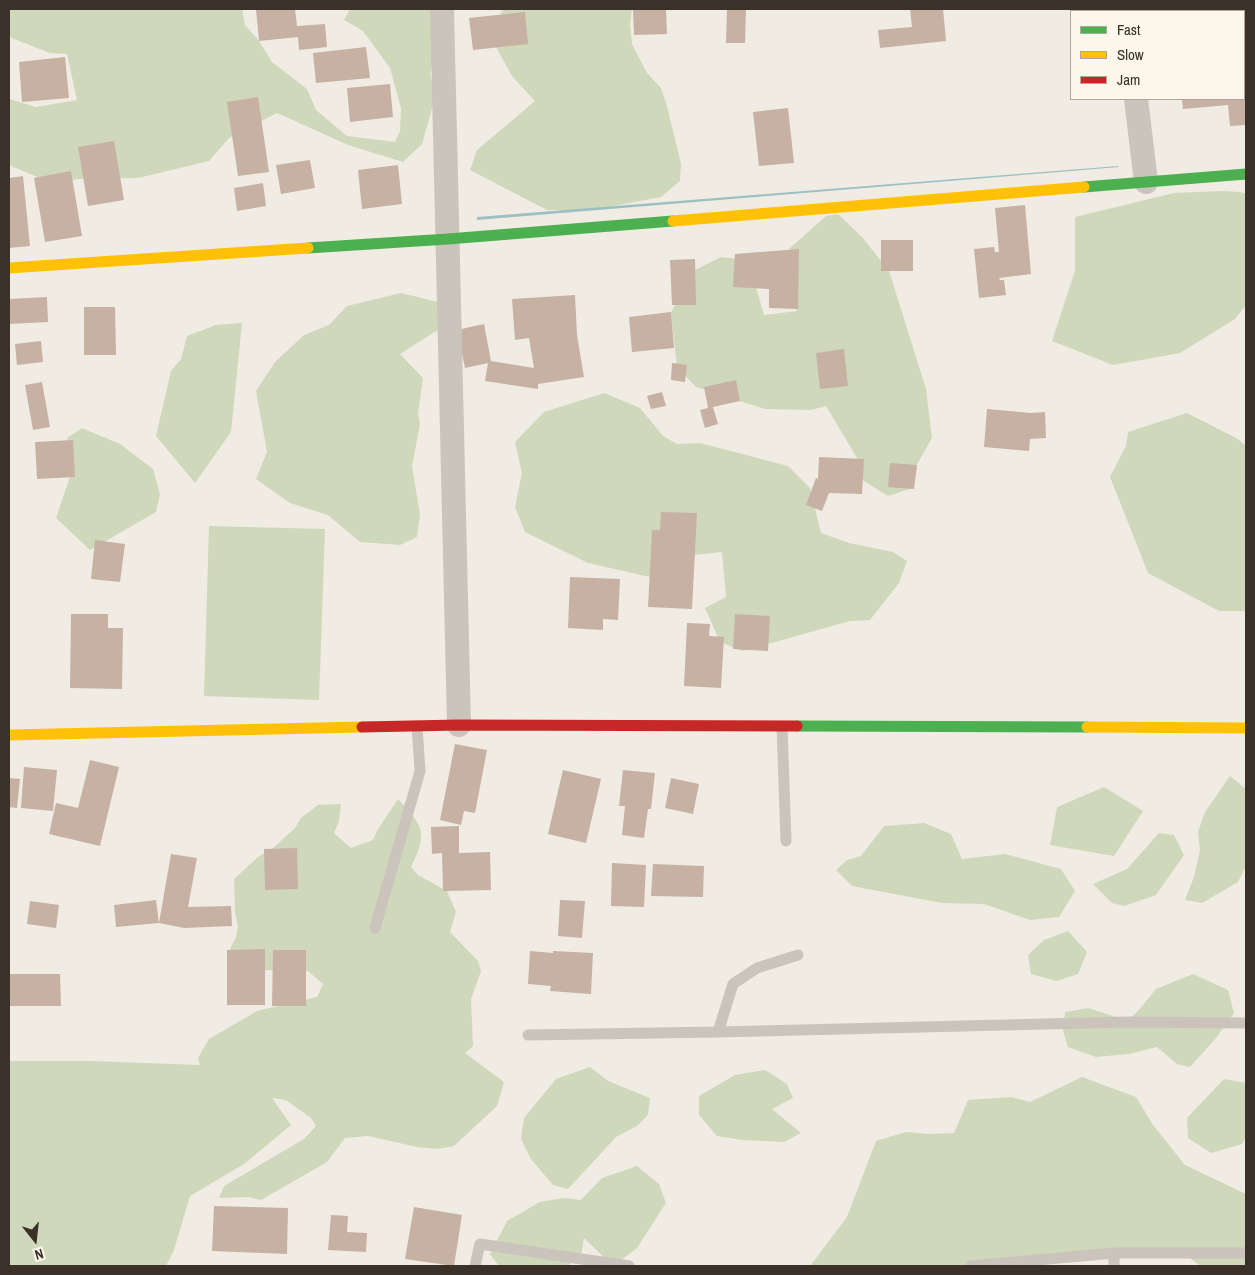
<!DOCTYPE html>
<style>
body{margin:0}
#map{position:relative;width:1255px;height:1275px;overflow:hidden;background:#f0ece3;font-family:"Archivo Narrow",sans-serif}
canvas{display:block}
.frame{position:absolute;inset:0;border:10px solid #3b3129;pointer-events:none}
.legend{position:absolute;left:1070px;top:10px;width:175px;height:90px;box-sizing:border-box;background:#fcf6eb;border:1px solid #afa79d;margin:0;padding:6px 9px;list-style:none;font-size:15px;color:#3b3129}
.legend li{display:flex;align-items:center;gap:10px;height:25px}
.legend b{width:25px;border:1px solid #afa79d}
.north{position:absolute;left:10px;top:1215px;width:50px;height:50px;-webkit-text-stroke:4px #fcf6eb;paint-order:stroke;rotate:164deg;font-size:14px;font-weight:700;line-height:20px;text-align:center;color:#3b3129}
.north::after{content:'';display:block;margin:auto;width:18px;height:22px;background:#3b3129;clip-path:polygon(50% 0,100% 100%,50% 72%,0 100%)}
</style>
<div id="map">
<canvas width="1255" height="1275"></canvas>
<div class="frame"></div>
<ul class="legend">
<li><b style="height:6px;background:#4caf50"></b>Fast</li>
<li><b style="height:6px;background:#ffc107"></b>Slow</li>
<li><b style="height:6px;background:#c62828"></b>Jam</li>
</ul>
<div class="north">N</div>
</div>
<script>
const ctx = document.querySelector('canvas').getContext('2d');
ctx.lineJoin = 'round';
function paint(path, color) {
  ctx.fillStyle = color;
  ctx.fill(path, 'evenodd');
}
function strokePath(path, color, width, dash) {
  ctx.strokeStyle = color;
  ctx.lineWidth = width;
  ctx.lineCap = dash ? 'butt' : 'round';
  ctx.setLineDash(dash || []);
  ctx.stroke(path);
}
paint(new Path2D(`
 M9 9H242L245 25 259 41 272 62 307 89 316 110 347 136 395 142 400 131 401 108 390 68 363 31 344 20 350 9H445L430 74 435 98 422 144 403 162 348 145 277 113 229 138 209 161 138 178 78 179 54 184 9 165V99L36 107 77 100 67 54 50 53 9 37Z
 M503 9H632L630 24 632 44 647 73 661 88 667 106 681 164 680 181 661 197 592 210H547L470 170 477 150 535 101 512 76 490 36Z
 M1133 9H1246V53L1244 54V11H1133Z
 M1224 191 1240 192 1246 194V305L1235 319 1180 353 1113 365 1052 341 1075 271V217L1174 193Z
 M838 214 862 237 889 271 926 389 932 438 916 466 910 489 888 496 856 476 857 458 826 406 811 410 765 409 696 387 677 367 671 313 691 272 721 257 748 260 764 315 797 311 784 260 789 249 826 216Z
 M401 293 438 302 455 319 400 354 423 378 418 414 420 424 412 466 420 515 417 537 400 545 360 542 328 515 290 503 256 479 267 452 256 391 275 362 304 335 329 325 347 306Z
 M242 323 231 432 195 483 156 436 171 371 181 359 187 336 216 325Z
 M604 393 640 408 663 436 677 444 700 443 788 466 810 488 821 533 849 543 893 552 907 561 899 583 870 620 850 621 743 651 720 642 705 608 726 597 722 552 694 555 672 582 588 563 525 532 515 507 522 473 515 442 544 412Z
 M1187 413 1238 439 1246 446V611H1219L1148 573 1110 477 1126 446 1128 432Z
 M82 428 120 444 153 469 160 494 156 512 90 550 56 518 72 471 67 438Z
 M209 526 325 529 319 700 204 696Z
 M1230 776 1246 789V866L1238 882 1202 903 1185 900 1194 877 1200 850 1198 832 1205 812Z
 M1104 787 1143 811 1114 856 1050 845 1057 807Z
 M398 799C406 808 423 824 421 836 421 847 415 858 411 867L418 875 447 891 456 912 450 932 478 961 481 971 471 999 473 1046 465 1053 504 1082 497 1106 454 1146 437 1149 417 1147 368 1136 345 1138 327 1162 261 1200 249 1197 219 1198 224 1186 304 1139 316 1126 311 1118 286 1100 272 1098 291 1125 244 1164 190 1196 174 1250 166 1266H9V1062L10 1061H92L200 1065 198 1058 209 1039 257 1011 317 997 323 984 308 971 256 970 232 965 230 949 236 937 238 926 235 913 234 879 258 857 273 848 295 828 301 818 318 805 341 804 339 821 334 833 351 848 373 840 378 829Z
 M924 823 951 834 962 859 1005 854 1061 869 1075 891 1059 917 1030 920 984 904 942 903 852 886 836 870 847 860 861 856 884 826Z
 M1159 833 1174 835 1184 855 1156 895 1124 906 1112 903 1093 884 1127 869Z
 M1068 931 1087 952 1078 974 1057 981 1031 974 1028 955 1044 940Z
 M1193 974 1228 990 1234 1013 1216 1038 1190 1067 1177 1064 1157 1047 1129 1054 1096 1057 1068 1047 1063 1031 1065 1012 1089 1008 1127 1021 1138 1011 1156 989Z
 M590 1067 608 1081 650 1098 648 1115 637 1126 616 1137 568 1189 553 1185 531 1159 521 1139 524 1118 556 1079Z
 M765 1070 787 1084 793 1098 772 1109 801 1133 784 1142 742 1140 717 1136 699 1115V1096L735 1075Z
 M1082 1077 1136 1097 1153 1125 1185 1165 1246 1194V1265L1241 1266H1201L1175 1248 1043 1258 1036 1266H949L947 1265 943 1266H810L847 1217 876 1141 906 1132 929 1134 954 1133 968 1100 1011 1097 1030 1102Z
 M1224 1079 1246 1083V1137L1242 1144 1211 1153 1188 1138 1187 1118Z
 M637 1166 659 1184 666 1203 637 1248 613 1266 584 1238 581 1256 567 1266H499L490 1254 507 1221 540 1202 563 1198 581 1200 602 1178Z`), '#cfd8bb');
paint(new Path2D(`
 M1118 166 1119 167 477 220V217Z`), '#9dc0c4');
paint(new Path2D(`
 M256 9H295L297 26 325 24 327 47 299 50 298 37 259 41Z
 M633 9H666L667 34 634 35Z
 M727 9H746L745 43H726Z
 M910 9H943L946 41 880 48 878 30 912 27Z
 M525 12 528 44 473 50 469 18Z
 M1244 24H1246V125L1230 126 1228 105 1183 109 1182 99H1244Z
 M366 47 370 78 316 83 313 53Z
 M65 57 69 98 22 102 19 62Z
 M390 84 393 117 350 122 347 88Z
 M258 97 269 172 238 176 227 102Z
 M788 108 794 163 759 166 753 112Z
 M114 141 124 200 88 206 78 147Z
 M310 160 315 188 281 194 276 165Z
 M398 165 402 204 362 209 358 170Z
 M71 171 82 236 45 242 34 178Z
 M23 176 30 246 9 248V178Z
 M263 183 266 206 237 211 234 188Z
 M1025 205 1031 274 999 278 1000 280H1004L1006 295 979 298 974 249 994 247 995 252H999L995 208Z
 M881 240H913V271H881Z
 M799 249 798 309 769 308V289L733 287 735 254Z
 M695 259 696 305H672L670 260Z
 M575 295 577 335 584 377 538 384V389L485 381 488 363 465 368 457 330 484 324 491 361 534 368 529 338 515 340 512 299Z
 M47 297 48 322 9 324V299Z
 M84 307H115L116 355H84Z
 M671 312 674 348 632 352 629 317Z
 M41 341 43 362 17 365 15 344Z
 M844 349 848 386 820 389 816 353Z
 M672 363 687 365 685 382 671 380Z
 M736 380 740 401 713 407 718 424 705 428 700 410 708 408 704 387Z
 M42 382 50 427 33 430 25 385Z
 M662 392 666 406 651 409 647 396Z
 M987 409 1031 413 1045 412 1046 438 1030 439 1029 451 984 447Z
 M73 440 75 477 37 479 35 442Z
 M819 457 864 459 862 494 829 493 822 511 806 505 816 478 818 479Z
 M890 463 917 465 914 489 888 487Z
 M661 512 697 513 692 609 648 607 652 530H660Z
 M95 540 125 544 120 582 91 579Z
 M570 577 620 579 618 620 603 619V630L568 628Z
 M71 614H108V628H123L122 689 70 688Z
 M735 614 770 616 768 651 733 649Z
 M687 623 710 624 709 636 724 637 721 688 684 686Z
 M455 744 487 750 475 813 464 811 461 825 440 820Z
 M90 760 119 767 100 846 49 834 56 803 78 808Z
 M24 767 57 770 53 811 21 808Z
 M563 770 601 779 586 843 548 834Z
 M623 770 655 773 651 809H648L644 838 622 835 625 806H619Z
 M9 778 20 779 17 808 9 807Z
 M671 778 699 784 693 814 665 808Z
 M459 826V853L490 852 491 890 443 891 442 853 432 854 431 827Z
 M297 848 298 889 265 890 264 849Z
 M171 854 197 858 188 907 231 906 232 926 184 928 159 923Z
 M612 863 646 865 644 907 611 906Z
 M653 864 704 866 703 897 651 896Z
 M156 900 159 923 116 927 114 905Z
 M560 900 585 901 582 938 558 936Z
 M30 901 59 905 56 928 27 924Z
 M265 949V1005H227V950Z
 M273 950H306V1006H272Z
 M530 951 553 953V951L593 953 591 994 550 991 551 986 528 984Z
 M9 974H60L61 1006H9Z
 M214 1206 288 1208 287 1254 212 1251Z
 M414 1207 462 1215 454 1266 405 1259Z
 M331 1215 348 1216 347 1232 367 1233 366 1252 328 1250Z`), '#c6b1a3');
strokePath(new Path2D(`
 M782 727 786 841
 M375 928 420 771 417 726
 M718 1032 733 984 757 968 798 955
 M528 1035 718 1032 1127 1022 1246 1023
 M475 1266 480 1244 629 1266
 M971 1266 1114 1253H1246
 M1114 1266V1253`), '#cac4bc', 11);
strokePath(new Path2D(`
 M442 9 459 725
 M1125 9V11
 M1136 99 1146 182`), '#cac4bc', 24);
strokePath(new Path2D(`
 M1084 187 1246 174
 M308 248 448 239 673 221
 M797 726 1087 727`), '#4caf50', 11);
strokePath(new Path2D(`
 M673 221 1084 187
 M9 268 308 248
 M1087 727 1246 728
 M9 735 362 727`), '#ffc107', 11);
strokePath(new Path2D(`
 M362 727 459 725 797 726`), '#c62828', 11);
</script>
